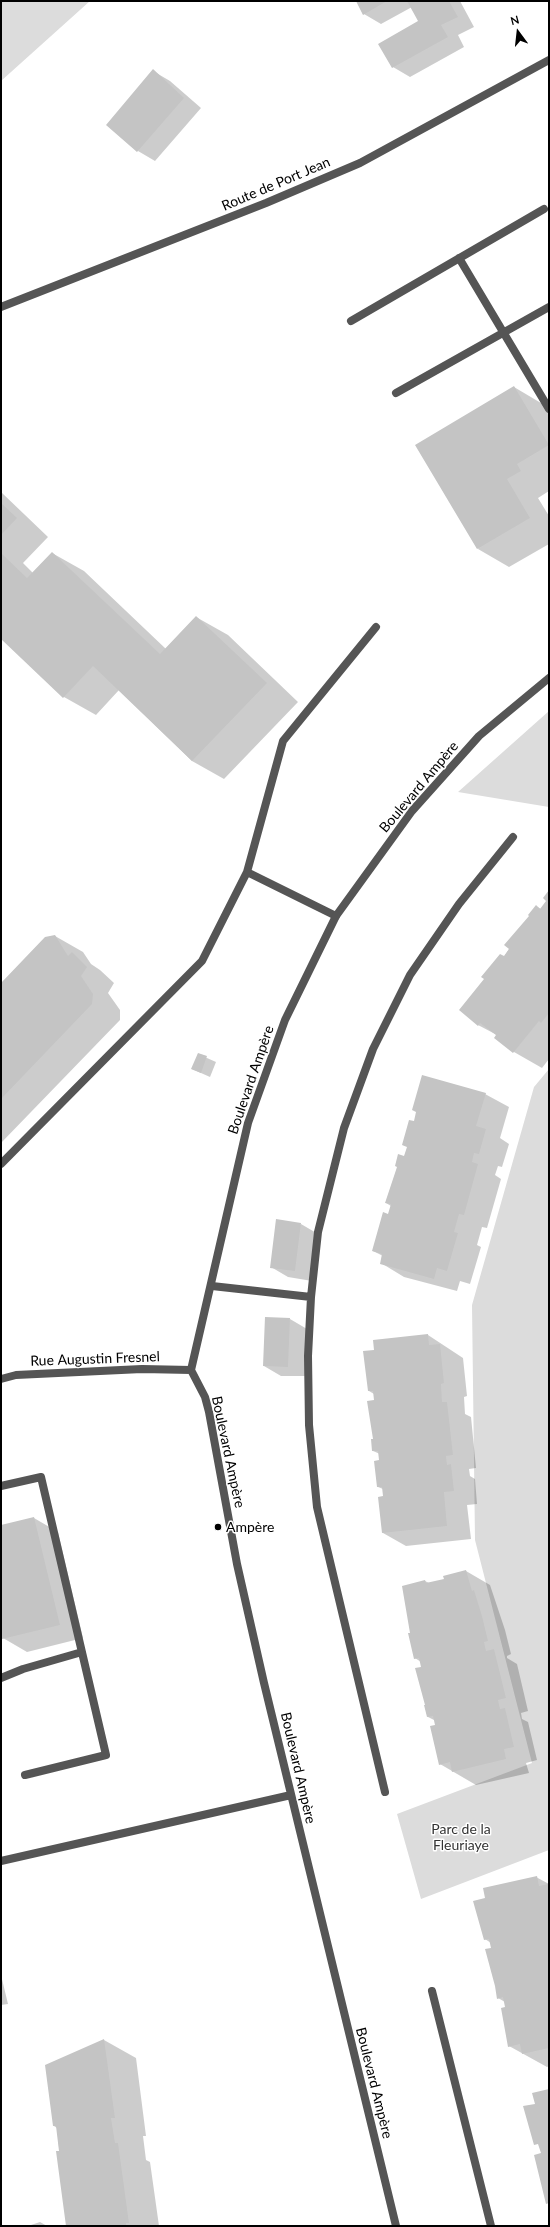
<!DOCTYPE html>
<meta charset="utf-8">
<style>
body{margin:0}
#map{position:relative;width:550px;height:2227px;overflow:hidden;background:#fff;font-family:Lato,sans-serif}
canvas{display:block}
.frame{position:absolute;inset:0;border:2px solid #000;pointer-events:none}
.north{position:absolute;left:498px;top:12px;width:40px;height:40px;-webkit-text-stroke:3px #fff;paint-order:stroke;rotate:345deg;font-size:11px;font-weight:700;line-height:16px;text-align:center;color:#000}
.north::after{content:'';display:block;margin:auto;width:14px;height:18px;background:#000;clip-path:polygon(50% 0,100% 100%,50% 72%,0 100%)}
</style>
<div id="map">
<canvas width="550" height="2227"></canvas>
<div class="frame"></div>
<div class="north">N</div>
</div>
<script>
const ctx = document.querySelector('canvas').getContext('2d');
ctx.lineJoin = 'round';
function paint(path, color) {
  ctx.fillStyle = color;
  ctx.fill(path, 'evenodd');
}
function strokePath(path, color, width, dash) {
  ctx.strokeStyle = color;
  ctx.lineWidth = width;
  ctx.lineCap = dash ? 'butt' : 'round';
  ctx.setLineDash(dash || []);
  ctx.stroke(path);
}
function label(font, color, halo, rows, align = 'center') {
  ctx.font = font + ' Lato,sans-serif';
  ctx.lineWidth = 3;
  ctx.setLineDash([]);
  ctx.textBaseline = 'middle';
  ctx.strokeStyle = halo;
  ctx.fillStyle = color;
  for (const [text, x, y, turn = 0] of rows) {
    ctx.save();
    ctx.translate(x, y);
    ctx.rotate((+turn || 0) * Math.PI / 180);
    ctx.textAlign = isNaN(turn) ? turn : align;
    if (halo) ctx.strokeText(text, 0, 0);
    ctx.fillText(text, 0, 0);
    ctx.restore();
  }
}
paint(new Path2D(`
 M1 1H90L1 81Z
 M549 711V807L458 792Z
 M549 1069V1850L421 1899 397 1814 532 1763 475 1540 472 1305 534 1087Z`), '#dcdcdc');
paint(new Path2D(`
 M357 1H460L474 27 458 35 464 47 410 77 393 67 419 22 412 7 381 24 364 14Z
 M153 71 170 81 201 108 155 161 138 151Z
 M514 387 546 406 549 411V491L538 498 549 516V544L509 567 478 549Z
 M1 492 48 537 23 563 33 573 52 553 84 571 166 649 196 617 228 635 298 702 224 779 192 761 119 690 96 715 64 697 1 637Z
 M549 891V1059L542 1068 514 1052 495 1038 497 1035 478 1025 504 957 536 906 541 909 548 901Z
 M55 936 83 952 91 964 100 970 114 983 108 993 120 1010V1020L1 1143V985Z
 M198 1054 216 1062 210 1077 192 1069Z
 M485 1094 509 1107 500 1138 509 1144 502 1167 498 1166 495 1175 501 1179 487 1228 482 1227 477 1245 481 1247 470 1284 460 1281 457 1291 404 1277 381 1263 383 1256 373 1251 389 1215 391 1206 386 1203 405 1157 415 1122Z
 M301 1224 318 1234 312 1281 288 1277 271 1267Z
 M290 1319 307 1329 305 1376H281L264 1366Z
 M428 1335 463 1358 467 1396 464 1397 465 1414 471 1417 476 1468 469 1469 470 1476 475 1479 477 1504 467 1505 471 1539 406 1546 383 1533 384 1497 383 1489 378 1487 380 1454 373 1451 375 1401 374 1394 369 1391 375 1351 374 1341Z
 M34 1518 58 1532 83 1638 27 1652 3 1638 1 1632V1526Z
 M466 1571 490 1585 505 1630 511 1654 507 1656V1658L517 1664 528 1711 521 1713 522 1719 528 1722 537 1760 526 1763 529 1773 476 1785 440 1764 437 1726 436 1721 428 1717 423 1668 421 1662 415 1658 411 1634 425 1581 429 1583 445 1580Z
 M536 1877 549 1884V2066L547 2067 509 2046 506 2007 505 2002 498 1998 492 1949 491 1943 485 1939 486 1899Z
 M1 1975 8 2004 1 2005Z
 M104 2040 136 2058 146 2136H143L146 2160 150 2162 159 2226H67L57 2128 54 2126Z
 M40 2222 47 2226H28Z`), '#0003');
paint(new Path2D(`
 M356 1H387L363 15Z
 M407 1H449L458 17 441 25 448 37 392 68 378 44 418 21Z
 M153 69 184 98 137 152 106 125Z
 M514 386 549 445 517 464 521 471 507 479 530 518 477 549 415 445Z
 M1 503 17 518 1 535Z
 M52 552 160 654 196 616 267 683 192 761 93 666 63 698 1 639V553L27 578Z
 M549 890V1013L541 1023 539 1021 513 1053 494 1038 496 1035 480 1023 478 1026 459 1010 484 979 481 977 500 954 504 956 509 949 504 945 529 916 528 915 536 905 540 909 546 901 543 898Z
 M55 935 68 956 72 952 87 967 81 976 93 994 92 1004 1 1099V983L45 937Z
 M198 1053 207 1056 201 1073 191 1069Z
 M422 1075 486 1093 476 1126 486 1129 479 1154 474 1153 472 1162 478 1164 464 1215 459 1214 454 1232 458 1233 447 1271 437 1268 434 1279 380 1264 382 1254 372 1251 383 1212 388 1214 391 1204 385 1203 397 1167 395 1166 398 1154 404 1156 407 1147 402 1145 409 1120 414 1121 416 1112 412 1110Z
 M276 1219 301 1223 295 1271 270 1268Z
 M265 1317 290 1318 288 1367 263 1366Z
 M428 1334 429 1345 440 1344 444 1383 441 1384 442 1402H447L453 1455 446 1456 447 1465 451 1464 454 1491 444 1492 447 1526 382 1533 378 1497 383 1496 382 1487H377L374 1461 379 1460 378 1451H372L371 1439H373L367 1401 374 1400 373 1391H368L363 1351 374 1350 373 1340Z
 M34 1517 60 1625 2 1639 1 1525Z
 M466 1570 472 1591 474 1590 482 1616 488 1641 484 1642 486 1651 494 1649 506 1698 498 1700 500 1709 505 1708 514 1747 504 1749 506 1759 452 1772 450 1762 439 1765 430 1726 435 1725 433 1716 427 1717 424 1705H425L415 1668 421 1667 419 1658 414 1659 408 1633H410L402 1586 425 1580 426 1583 444 1579 443 1576Z
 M537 1876 539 1886 549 1884V2048L522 2054 520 2044 508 2047 501 2008 505 2007 503 1997 497 1999 495 1986 485 1949 491 1948 489 1939 484 1940 473 1901 485 1898 483 1888Z
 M104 2039 115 2118H111L115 2143H118L129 2223H126V2226H66L56 2151H59L56 2126H53L45 2065Z
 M549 2089V2203L546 2204 534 2155 541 2153 538 2144 534 2145 523 2106 535 2104 532 2093Z`), '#c4c4c4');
strokePath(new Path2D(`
 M459 258 549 409
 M351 321 544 209
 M396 393 549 307
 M336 916 247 872 283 741 376 627
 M1 1164 202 961 247 872
 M212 1286 311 1297
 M1 1486 41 1477 106 1755 25 1775
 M1 1678 23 1669 82 1652
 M385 1792 317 1507 309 1425 308 1356 311 1297 318 1232 344 1128 373 1049 410 975 459 904 513 837
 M432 1991 491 2226`), '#555', 8);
strokePath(new Path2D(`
 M1 307 266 203 360 163 549 60
 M1 1379 16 1375 142 1369 191 1370
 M1 1861 291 1795
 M396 2226 264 1683 237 1564 209 1412 205 1397 191 1370 248 1123 285 1020 336 916 412 811 479 736 549 678`), '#555', 8);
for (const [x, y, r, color] of [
 [218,1527,4,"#000"]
]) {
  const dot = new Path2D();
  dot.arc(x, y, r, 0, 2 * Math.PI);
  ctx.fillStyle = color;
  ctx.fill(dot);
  strokePath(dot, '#fff', 1.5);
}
label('14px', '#000', '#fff', [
 ["Route de Port Jean",276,184,-23],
 ["Boulevard Ampère",419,787,-50],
 ["Boulevard Ampère",251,1080,-71],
 ["Rue Augustin Fresnel",95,1359,-2],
 ["Boulevard Ampère",228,1452,78],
 ["Boulevard Ampère",298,1768,77],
 ["Boulevard Ampère",374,2083,76]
]);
label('14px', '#000', '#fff', [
 ["Ampère",226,1527]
], 'left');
label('14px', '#333', '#fff', [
 ["Parc de la",461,1829],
 ["Fleuriaye",461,1845]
]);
</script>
